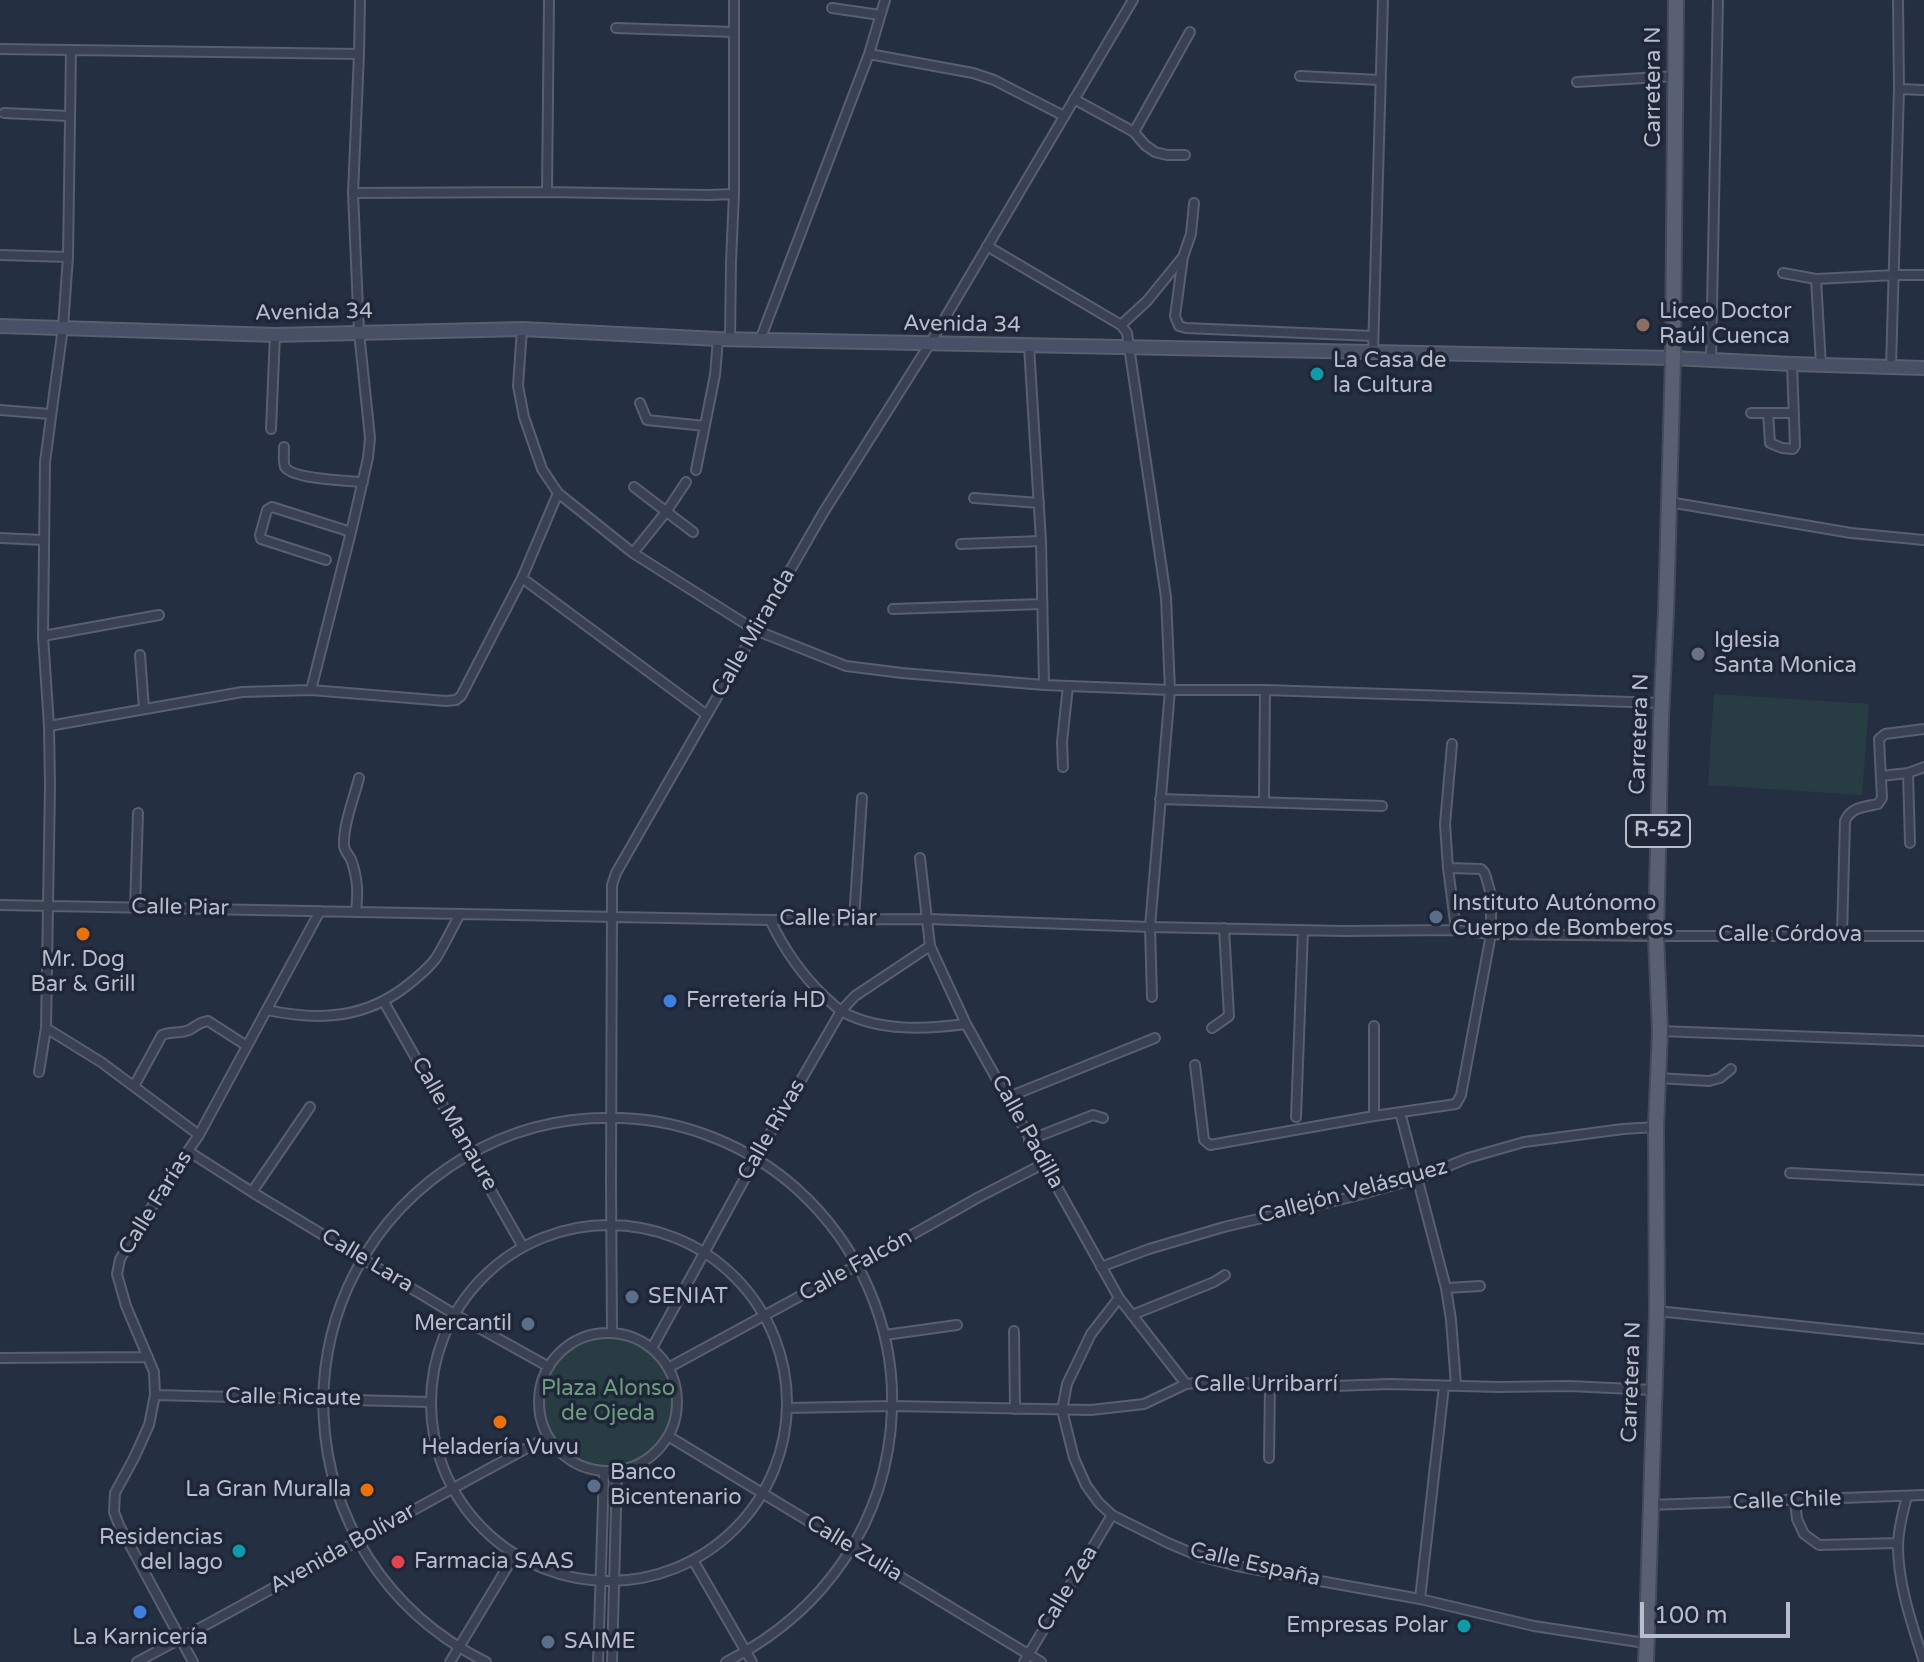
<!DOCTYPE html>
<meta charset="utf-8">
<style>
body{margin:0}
#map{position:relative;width:1924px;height:1662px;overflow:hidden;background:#252f42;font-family:"Varela Round",sans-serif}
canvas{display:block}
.scale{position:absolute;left:1640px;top:1602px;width:150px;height:36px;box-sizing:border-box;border:4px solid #b7bdcc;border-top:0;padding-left:10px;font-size:24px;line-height:28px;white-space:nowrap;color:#b7bdcc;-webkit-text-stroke:6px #1e2637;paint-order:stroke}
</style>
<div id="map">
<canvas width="1924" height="1662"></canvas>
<div class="scale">100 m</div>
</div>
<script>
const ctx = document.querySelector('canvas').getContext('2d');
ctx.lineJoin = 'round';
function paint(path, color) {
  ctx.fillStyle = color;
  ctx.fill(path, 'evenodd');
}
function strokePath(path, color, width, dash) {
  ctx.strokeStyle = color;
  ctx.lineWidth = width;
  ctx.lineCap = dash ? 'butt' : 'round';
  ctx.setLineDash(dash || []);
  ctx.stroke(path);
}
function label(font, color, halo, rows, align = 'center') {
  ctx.font = font + ' "Varela Round",sans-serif';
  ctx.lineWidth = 7;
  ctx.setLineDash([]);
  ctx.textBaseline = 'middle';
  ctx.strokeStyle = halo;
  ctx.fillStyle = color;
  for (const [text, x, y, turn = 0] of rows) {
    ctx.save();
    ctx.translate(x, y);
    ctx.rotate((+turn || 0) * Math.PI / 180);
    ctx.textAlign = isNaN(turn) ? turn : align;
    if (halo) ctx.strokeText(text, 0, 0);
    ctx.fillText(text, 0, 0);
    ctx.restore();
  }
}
paint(new Path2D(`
 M1714 694 1869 704 1862 795 1708 785Z
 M539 1402a69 69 0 1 1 138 0a69 69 0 1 1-138 0Z`), '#273d43');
const street = new Path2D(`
 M832 8 880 15
 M616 28 734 32
 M0 49 359 54 360 0
 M869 54 973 73 994 80 1064 116
 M1300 76 1380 80
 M1577 82 1676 76
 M1899 89 1924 90
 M1074 99 1134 132 1145 145 1155 152 1167 155H1185
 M4 113 69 116
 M1134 132 1190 32
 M547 192 549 0
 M353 193 547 192 708 195 734 194V0
 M1194 203 1191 234 1183 257 1175 316 1179 326 1186 328 1373 336
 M987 246 1121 325 1127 333 1166 597 1170 690 1150 927 1152 997
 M0 255 68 257
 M1783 273 1816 279
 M1121 325 1147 301 1182 258
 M730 340 731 262 734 194
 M760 340 869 54 885 0
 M1029 346 1041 541 1044 685
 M1373 352 1383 0
 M1711 359 1718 0
 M1821 365 1816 279 1895 275H1924
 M1891 367 1899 89 1898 0
 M640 403 647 420 705 426
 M0 410 50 414
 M1751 413H1768L1770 443 1782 448 1793 449 1795 446 1792 364
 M1768 413H1794
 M271 429 275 335
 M284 447C284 452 283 463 285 467 292 479 349 481 363 482
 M696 470 715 375 718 339
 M634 487 693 532
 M558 493 633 553 755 630 846 666 902 673 1044 685 1170 690H1265L1662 703
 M974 498 1039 503
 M1669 502 1851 533 1924 540
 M0 538 44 540
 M961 544 1041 541
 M633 553 666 512 686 482
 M326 560 261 539 260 535 267 510 272 507 351 532
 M522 578 707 715
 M893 609 1042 604
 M43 636 159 615
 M140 655 144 709
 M311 690 351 532 368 458 370 438 359 332 353 193 359 54
 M49 726 242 692 311 690 446 701 456 700 461 696 522 578 558 493 542 469 524 417 518 386 522 329
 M1063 767 1062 742 1068 686
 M1908 773 1910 843
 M1881 776 1908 773 1924 767
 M1160 799 1382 806
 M1264 802 1265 690
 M920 858 930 946 966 1024 1119 1298 1186 1384
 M1448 868 1445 824 1452 744
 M0 905 770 920 928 919 1150 927 1344 931 1456 930 1491 934 1656 936H1924
 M135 907 138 813
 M356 912C358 893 358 881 352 862 350 855 345 853 344 846 343 825 354 798 359 778
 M854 919 862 798
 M770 920C784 949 801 974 824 996 830 1001 836 1008 843 1012 880 1032 927 1029 966 1024
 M1842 935 1845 821C1851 807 1864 807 1878 804L1882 798 1879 739 1885 734 1924 729
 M384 1002 523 1247
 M267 1010C319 1021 366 1019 409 984 419 976 429 968 436 958 445 944 452 928 460 914
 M1374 1026V1116
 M46 1028 101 1062 199 1135
 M1212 1028 1229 1016 1224 928
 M1660 1031 1924 1041
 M1195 1065 1204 1140 1210 1145 1374 1116 1456 1104 1461 1095 1491 934V895L1486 877 1484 872 1481 869 1448 868 1456 930
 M39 1072 46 1028 50 786 49 726 43 636 45 462 63 327 68 257 71 51
 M1658 1078 1709 1081 1720 1078 1731 1069
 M134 1086 162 1035C171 1031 180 1034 189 1030 197 1026 199 1022 208 1021L247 1046
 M1006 1098 1155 1038
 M1400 1112 1446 1288 1451 1320 1456 1385
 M1296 1117 1303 930
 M1029 1140 1093 1115 1103 1118
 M188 1151 252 1192 454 1314 549 1367
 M1790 1173 1924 1180
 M252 1192 310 1107
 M431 1403a178 178 0 1 1 356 0a178 178 0 1 1-356 0Z
 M1101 1267 1149 1249 1224 1227 1351 1197 1419 1178 1468 1158 1524 1142 1623 1129 1656 1127
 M1446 1288 1480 1286
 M1119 1298 1091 1334 1067 1384 1062 1410 1074 1458 1086 1485 1099 1503 1112 1515 1168 1543 1199 1556 1237 1566 1420 1599 1534 1626 1645 1643
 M1657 1311 1924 1339
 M1132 1315 1214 1282 1225 1275
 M1014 1331 1015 1409
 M539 1402a69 69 0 1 1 138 0a69 69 0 1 1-138 0Z
 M612 1333 611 1182 612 895V885L616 873 823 513 929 345 1133 0
 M885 1335 957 1325
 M652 1348 756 1158 841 1011 855 996 930 946
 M0 1358 148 1357
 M668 1368 894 1245 979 1197 1043 1164
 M155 1395 430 1402
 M787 1408 892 1406 1091 1410 1144 1404 1186 1384 1206 1382 1334 1386 1390 1384 1498 1387 1569 1386 1654 1390
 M668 1436 1041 1662
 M1269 1458 1270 1384
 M1907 1496C1903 1512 1898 1529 1898 1546 1898 1585 1912 1624 1924 1662
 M1795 1501 1797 1519 1804 1534 1819 1545 1898 1543
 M1650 1505 1924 1495
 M693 1560 752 1662
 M1420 1599 1444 1386
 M137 1662C275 1589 410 1510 548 1437
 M193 1662 119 1525 114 1512 115 1493 134 1458 149 1425 155 1395 154 1372 126 1306 117 1274 120 1259 170 1177 199 1135 320 911
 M450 1662 514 1556
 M486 1662C280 1560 266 1276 465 1157 512 1129 566 1116 621 1118 685 1120 749 1146 797 1189 859 1245 895 1326 892 1410 888 1521 825 1612 726 1662
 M598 1662 604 1471
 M612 1662 617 1471
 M1024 1662 1112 1515`);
const secondary = new Path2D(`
 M0 326 275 335 522 329 718 339 1673 358 1792 364 1924 368`);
const primary = new Path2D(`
 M1646 1662 1657 1311 1656 1127 1660 1031 1656 936 1661 719 1666 611 1673 358 1676 0`);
strokePath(street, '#585f6f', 12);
strokePath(secondary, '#585f6f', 16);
strokePath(primary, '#444a5b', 18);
strokePath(street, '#3a4152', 8);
strokePath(secondary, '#485065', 12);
strokePath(primary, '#586072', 14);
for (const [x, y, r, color] of [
 [1643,325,8,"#8d6e63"],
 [1317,374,8,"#0f9aa8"],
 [1698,654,8,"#6b7280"],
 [1436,917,8,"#5c6f8a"],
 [83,934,8,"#e8710a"],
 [670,1001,8,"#3f7fe0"],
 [632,1297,8,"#5c6f8a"],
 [528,1324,8,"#5c6f8a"],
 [500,1422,8,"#e8710a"],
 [594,1486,8,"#5c6f8a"],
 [367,1490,8,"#e8710a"],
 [239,1551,8,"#0f9aa8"],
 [398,1562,8,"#e0444e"],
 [140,1612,8,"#3f7fe0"],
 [1464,1626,8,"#0f9aa8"],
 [548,1642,8,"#5c6f8a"]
]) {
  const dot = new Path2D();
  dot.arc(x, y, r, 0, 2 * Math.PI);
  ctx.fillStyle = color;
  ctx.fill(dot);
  strokePath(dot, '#1e2637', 3);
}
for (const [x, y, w] of [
 [1658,831,64]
]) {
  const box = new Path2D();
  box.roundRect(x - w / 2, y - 16, w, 32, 6);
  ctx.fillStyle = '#1e2637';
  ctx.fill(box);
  strokePath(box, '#b7bdcc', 2);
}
label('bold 20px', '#b7bdcc', null, [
 ["R-52",1658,831]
]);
label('22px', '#b7bdcc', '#1e2637', [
 ["Carretera N",1654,87,-90],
 ["Avenida 34",314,313,-1],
 ["Avenida 34",962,325,1],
 ["Calle Miranda",754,633,-60],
 ["Carretera N",1640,734,-88],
 ["Calle Piar",180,908,1],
 ["Calle Piar",828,919],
 ["Calle Córdova",1790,935],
 ["Calle Manaure",454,1124,60],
 ["Calle Rivas",772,1130,-60],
 ["Calle Padilla",1027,1132,61],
 ["Callejón Velásquez",1353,1192,-15],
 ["Calle Farías",156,1203,-58],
 ["Calle Lara",367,1261,31],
 ["Calle Falcón",856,1266,-29],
 ["Carretera N",1632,1382,-88],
 ["Calle Urribarrí",1266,1385],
 ["Calle Ricaute",293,1398,1],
 ["Calle Chile",1787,1501,-2],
 ["Avenida Bolívar",343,1549,-29],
 ["Calle Zulia",854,1549,31],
 ["Calle España",1255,1565,13],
 ["Calle Zea",1068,1589,-59]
]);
label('22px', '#b7bdcc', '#1e2637', [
 ["Liceo Doctor",1659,312],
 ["Raúl Cuenca",1659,337],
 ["La Casa de",1333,361],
 ["la Cultura",1333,386],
 ["Iglesia",1714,641],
 ["Santa Monica",1714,666],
 ["Instituto Autónomo",1452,904],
 ["Cuerpo de Bomberos",1452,929],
 ["Mr. Dog",83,960,"center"],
 ["Bar & Grill",83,985,"center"],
 ["Ferretería HD",686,1001],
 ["SENIAT",648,1297],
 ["Mercantil",512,1324,"right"],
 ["Heladería Vuvu",500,1448,"center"],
 ["Banco",610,1473],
 ["Bicentenario",610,1498],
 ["La Gran Muralla",351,1490,"right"],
 ["Residencias",223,1538,"right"],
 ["del lago",223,1563,"right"],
 ["Farmacia SAAS",414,1562],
 ["Empresas Polar",1448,1626,"right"],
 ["La Karnicería",140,1638,"center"],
 ["SAIME",564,1642]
], 'left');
label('22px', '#6d9d7d', '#1e2637', [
 ["Plaza Alonso",608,1389],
 ["de Ojeda",608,1414]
]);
</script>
